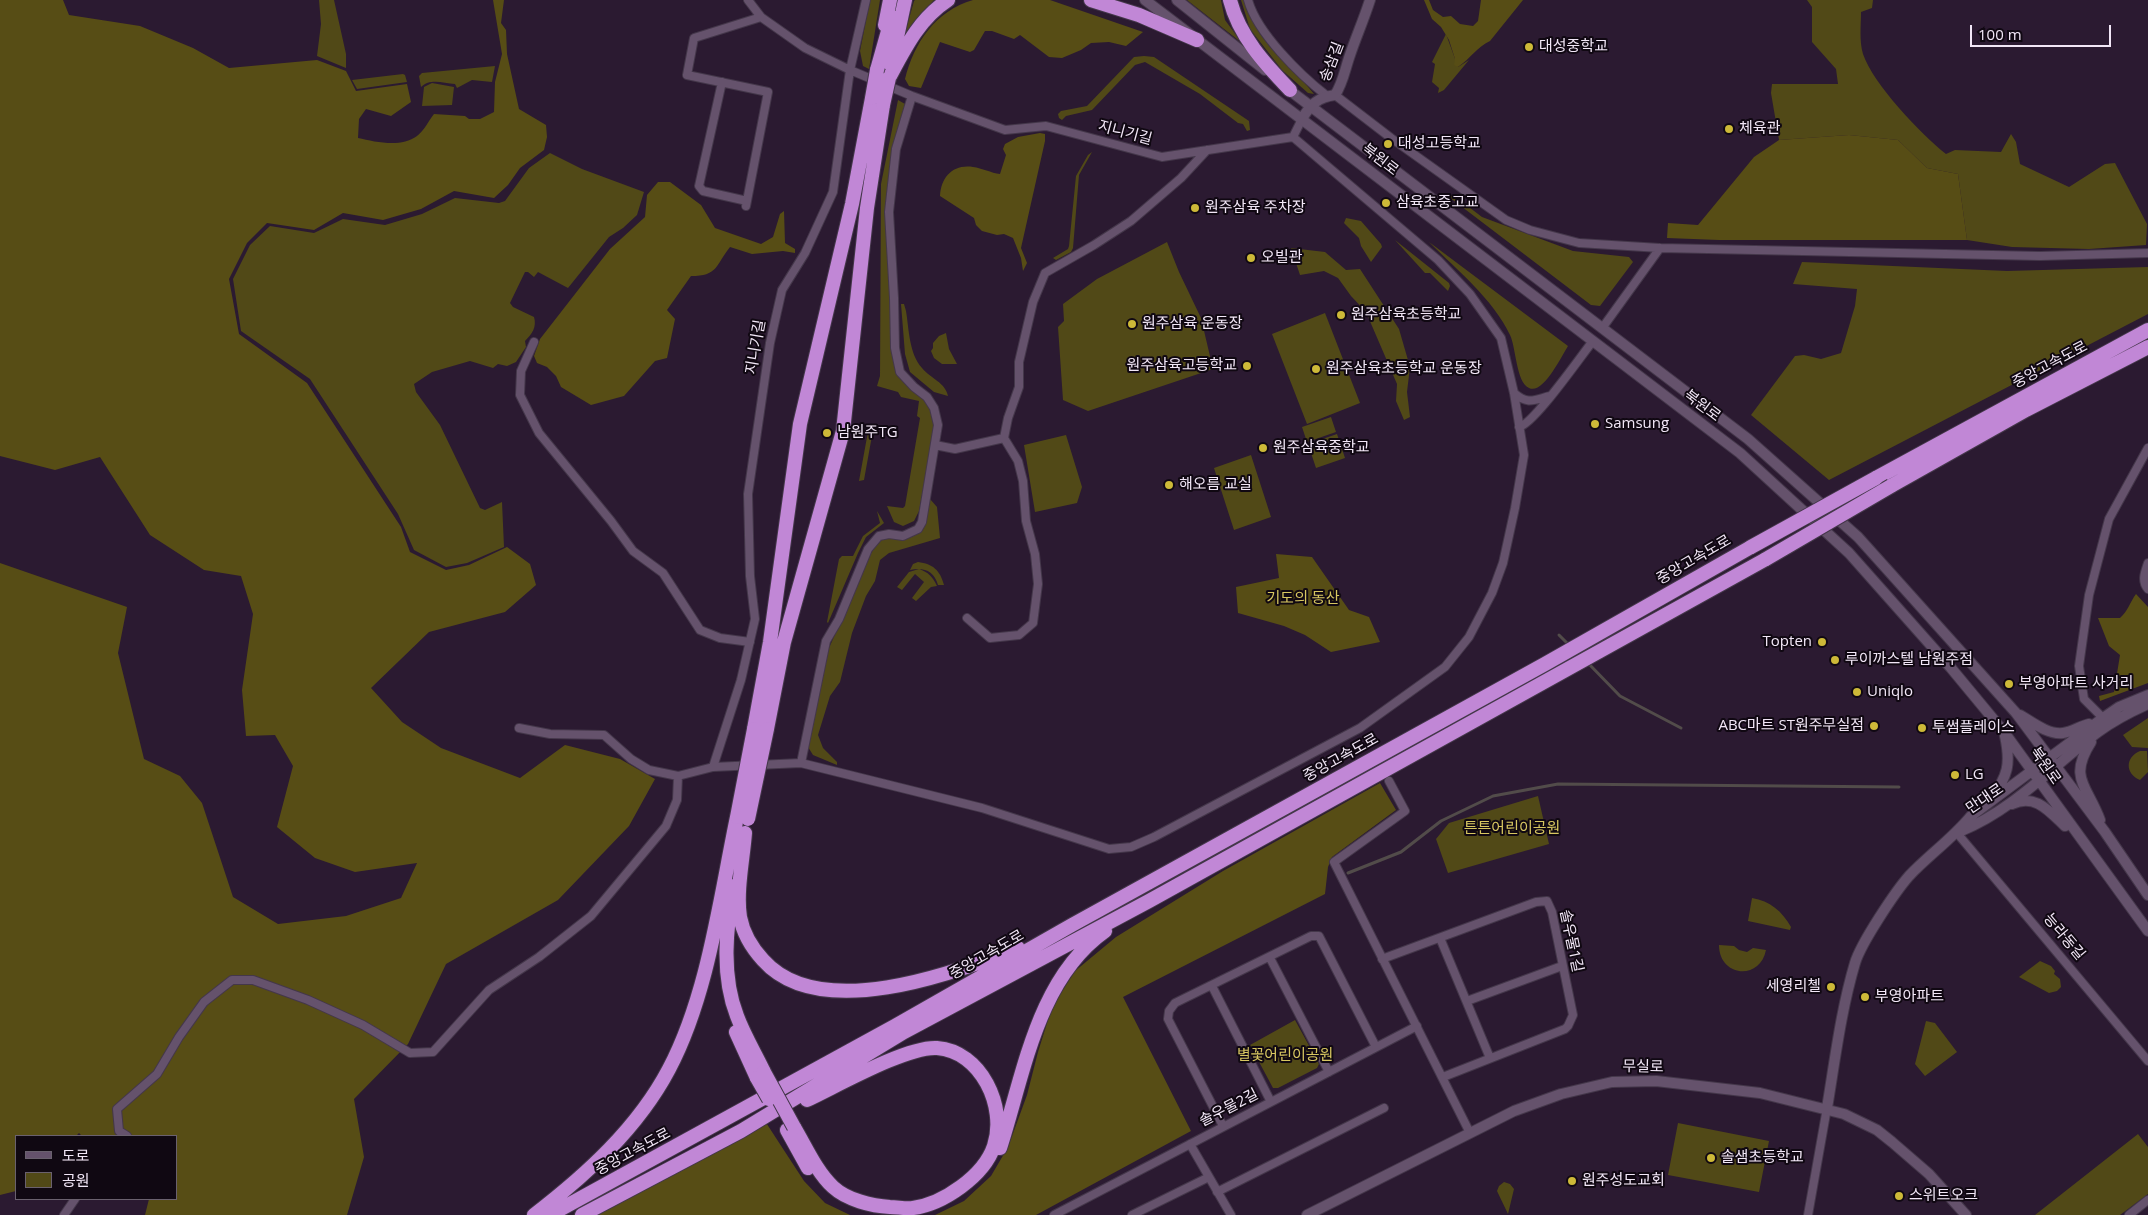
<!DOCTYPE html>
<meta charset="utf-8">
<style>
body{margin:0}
#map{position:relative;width:2148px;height:1215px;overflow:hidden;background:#2b1a31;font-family:"Open Sans","Noto Sans KR",sans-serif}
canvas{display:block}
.legend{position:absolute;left:15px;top:1135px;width:162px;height:65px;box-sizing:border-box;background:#100812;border:1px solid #6a616e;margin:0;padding:6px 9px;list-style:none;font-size:15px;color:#f2e7f7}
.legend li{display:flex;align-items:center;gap:10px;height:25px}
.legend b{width:25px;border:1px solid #6a616e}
.scale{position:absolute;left:1970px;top:25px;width:141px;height:22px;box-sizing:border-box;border:2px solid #f2e7f7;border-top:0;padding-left:6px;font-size:15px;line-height:18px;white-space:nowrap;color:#f2e7f7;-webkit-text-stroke:4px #100812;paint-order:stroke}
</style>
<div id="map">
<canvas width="2148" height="1215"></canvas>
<ul class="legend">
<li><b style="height:6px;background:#65526c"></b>도로</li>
<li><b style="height:14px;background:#514917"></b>공원</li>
</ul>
<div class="scale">100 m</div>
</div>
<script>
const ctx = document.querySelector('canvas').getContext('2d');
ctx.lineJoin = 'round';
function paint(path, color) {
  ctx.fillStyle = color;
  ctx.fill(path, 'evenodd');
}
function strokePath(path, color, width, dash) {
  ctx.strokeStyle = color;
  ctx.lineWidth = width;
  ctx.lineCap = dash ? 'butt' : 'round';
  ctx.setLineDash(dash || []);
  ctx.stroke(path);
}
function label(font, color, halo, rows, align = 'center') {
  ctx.font = font + ' "Open Sans","Noto Sans KR",sans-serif';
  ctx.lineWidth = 4;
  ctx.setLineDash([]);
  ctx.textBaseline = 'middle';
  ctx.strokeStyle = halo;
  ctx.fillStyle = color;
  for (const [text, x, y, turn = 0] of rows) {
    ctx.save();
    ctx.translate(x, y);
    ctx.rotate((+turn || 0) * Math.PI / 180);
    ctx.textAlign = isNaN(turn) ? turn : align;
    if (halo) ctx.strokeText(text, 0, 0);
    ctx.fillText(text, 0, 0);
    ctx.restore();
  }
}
paint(new Path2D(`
 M319 0H334L346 54V68L317 56 321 24Z
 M870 0H880L869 69 863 66 860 51Z
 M915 0H934L905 33 914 1Z
 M1187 0H1221L1225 20 1242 43Z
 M1241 0H1245C1257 45 1287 60 1314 94L1308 93 1282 70 1250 29Z
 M1807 0H1873L1872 8 1861 12C1861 25 1859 41 1863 54 1873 84 1921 134 1946 154L1955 150 2001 152 2011 134 2016 142 2020 164 2069 187 2105 164 2115 163 2147 224 2146 245 2089 249 2012 247 1967 240 1958 174 1927 168 1898 140 1849 135 1779 140 1771 93 1772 84H1838L1836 69 1812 42V7Z
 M1446 34 1458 67 1469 60 1444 90 1438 93 1439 88 1432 82 1435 64 1432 62Z
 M1144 56 1154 57 1249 121 1250 130 1247 131 1243 124 1238 123 1200 94 1145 62 1135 65 1092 110 1066 116 1062 120 1059 118 1058 114 1061 111 1087 106 1134 57Z
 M495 66 492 82 472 80 457 88 455 84C443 83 430 78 421 87L419 76 422 73Z
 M403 74 405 75 407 82 357 89 352 80Z
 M432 83 454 87 452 105 422 106 424 87Z
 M898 100 905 104 891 159 885 209 893 350 897 373 924 397 932 409 935 426 919 511 914 521 903 526 894 522 887 506 903 508 905 506 920 418 917 416 919 401 901 397 898 392 877 386 880 376 881 184Z
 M1092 152 1079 175 1073 248 1071 252 1056 260 1053 258 1068 249 1069 246 1076 176 1088 155Z
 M550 153 582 169 644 192 637 215 623 228 609 237 568 288 538 272 534 277 528 272H525L510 303 513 307 534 317C537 327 532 334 525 341L526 347 516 362 507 366 498 364 493 368 470 361 432 372 414 384 416 392 440 425 480 508 485 510 502 502 504 547 467 563 446 567 414 550 398 514 310 379 241 331 233 279 250 245 270 226 314 233 343 219 385 225 422 214 455 198 499 203 505 201 529 168Z
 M1453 195 1482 217 1573 251 1629 257 1633 262 1600 306 1591 305 1449 197Z
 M1346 218 1361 221 1381 244 1382 247 1371 262 1361 246 1359 238 1344 223Z
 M1395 240 1449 283 1450 286 1448 291 1430 273H1425Z
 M1167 242 1179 272 1201 318 1213 369 1088 411 1063 400 1058 327 1064 321 1063 304 1097 279Z
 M1429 242 1568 346C1561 357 1543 395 1529 388 1516 382 1516 347 1510 335 1493 299 1457 270 1429 242Z
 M1291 248 1325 252 1346 270 1360 269 1399 329 1410 367 1407 392 1410 417 1404 420 1396 401 1397 384 1366 312 1351 296 1338 278 1324 271 1300 275Z
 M1802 262 2007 271 2148 267V314L1829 480 1751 415 1795 356 1804 355 1821 359 1841 353 1855 306 1857 289 1793 284Z
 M901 304H904L906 311C909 329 909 354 922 368 931 379 945 382 948 396L934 392 910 372 905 354Z
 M1325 313 1360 403 1307 424 1272 334Z
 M946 333 949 349 957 364H942L934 358 931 351 933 348V343L939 336Z
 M1331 417 1336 432 1307 442 1302 427Z
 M869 426 873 430 864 480 859 481Z
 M1337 434 1345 458 1316 468 1308 444Z
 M1066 435 1082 487 1077 503 1035 512 1024 445Z
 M1251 455 1271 517 1234 530 1214 468Z
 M930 499 937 507 940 538 889 553 880 560 875 581 866 596 852 633 840 682 830 696 818 735 823 748 837 762V765L813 755 808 747 829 648 871 553 880 539 889 536 903 539 922 531Z
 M877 511 884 523 866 537 858 553 828 623 827 622 839 559 842 556H853L863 536 880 523Z
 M918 562C933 564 940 570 944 585H938C934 571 924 567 910 570L913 564Z
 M919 569C928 572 933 577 937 586L931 587 916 601 912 598 924 582 915 574 902 590 897 587 909 572Z
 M2148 718V748L2132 747 2123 735Z
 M2140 751H2147L2148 772 2140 780C2125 774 2125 757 2140 751Z
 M1538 796 1549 844 1448 873 1436 839 1449 823Z
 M1752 898C1770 901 1782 911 1791 927L1790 930 1748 921Z
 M1719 945 1734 946 1739 950 1747 952 1753 948 1766 950C1760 981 1719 977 1719 945Z
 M2040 961 2051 966 2055 971 2054 974 2060 979 2061 987 2057 991 2049 993 2019 977Z
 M1295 1020 1319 1064 1317 1068 1278 1088H1273L1250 1045Z
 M1926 1021 1935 1023 1957 1052 1925 1076 1915 1064Z
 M1678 1123 1769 1141 1759 1192 1668 1175Z
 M2138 1134 2148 1147V1194L2120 1215H2035Z
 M1504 1182 1510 1184 1514 1189 1508 1214 1497 1191 1499 1186Z`), '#514917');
paint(new Path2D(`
 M0 0H63L69 15 140 26 193 48 229 68 317 60 346 71 356 91 407 84 411 102 391 116 366 109 359 119 358 138C376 142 401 148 417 136 424 131 429 120 434 114L465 116 469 119H480L494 112 495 82 502 54 493 0H504L501 23 506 30 507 54 519 109 546 125 547 137 544 150 520 168 508 185 494 198 454 191 421 209 383 220 343 213 314 230 267 223 247 243 229 279 239 334 307 383 401 527 410 552 446 570 469 565 507 547 530 564 536 585 505 612 429 632 371 688 402 722 441 748 520 778 565 745 620 759 655 779 629 826 558 900 446 964 408 1044 354 1099 364 1157 347 1215H145L149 1199H176V1136H82L79 1133 76 1136H16V1191L0 1195V563L127 607 118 653 144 759 180 776 202 803 233 897 278 924 346 916 401 898 417 863 355 872 315 858 277 827 293 766 275 735 246 736 242 690 253 614 241 576 204 570 150 535 100 457 55 470 0 456Z
 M973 0H1050L1143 32 1126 46 1109 42 1091 43 1081 50 1062 58 1049 57 1020 35 1014 39 992 31H985L974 50 970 52 940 42 921 88 909 86 905 79C914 43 935 11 973 0Z
 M1424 0H1429L1433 10 1443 17 1451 16 1460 24 1473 26 1478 21 1481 0H1523L1490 41C1477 47 1470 59 1458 67L1454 65 1455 59 1449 40 1441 27 1432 19Z
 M1040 133 1045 134V141L1021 248 1027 263 1023 271 1021 258 1013 238 1004 234 997 235 982 231 976 225 974 218 940 196C941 177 953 164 973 167 982 168 991 173 1000 174L1006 155 1003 149 1005 144 1018 137Z
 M1849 135 1898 140 1927 168 1958 174 1967 240H1719L1667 238 1668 223 1698 225 1754 157 1779 140Z
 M658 182H670L701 205 715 228 761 244 773 237 780 214 784 211 785 243 795 249V253L783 251 752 254 730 247C715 266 718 276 691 276L667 310 675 319 667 358 655 361 624 396 591 405 561 387 556 376 547 367 537 363 534 356 540 339 610 249 645 217 647 195Z
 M1276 554 1312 557 1349 610 1369 617 1380 642 1331 652 1305 635 1284 626 1238 613 1236 587 1279 578Z
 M2136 594 2148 607V683L2100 701 2099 696 2114 692 2120 655 2109 646 2098 618H2120C2128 611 2130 602 2136 594Z
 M1380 783 1396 810 1332 857 1328 867 1325 894 1123 997 1191 1131 1036 1215H935L964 1201 991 1176 1008 1147 1027 1095 1038 1052 1052 1007 1075 971 1116 937 1223 871Z
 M761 1115 804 1181 825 1203 850 1215H573Z`), '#574d15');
strokePath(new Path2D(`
 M1559 635 1569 645
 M1588 663 1620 696 1681 728
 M1348 873 1401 852 1441 821 1493 796 1558 784 1899 787`), '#524c4a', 3);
const minor = new Path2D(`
 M748 0 761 17 805 48 850 70 912 96 1005 130 1046 126 1162 157 1293 137 1302 119
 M1248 0C1257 33 1300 75 1327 96
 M722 82 699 186 703 191 747 201
 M1335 95 1391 138 1506 220 1530 230 1579 243 1660 248 2040 256 2148 253
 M746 206 768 92 687 75 694 38 761 17
 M1603 327 1660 248
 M534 342 521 371 520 395 539 433 611 521 633 551 663 573 700 630 720 638 750 642
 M1514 393C1528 405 1534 400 1550 396
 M1519 427C1534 424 1580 357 1593 341
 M935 445 955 449 1004 438
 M2148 563C2145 572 2141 581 2148 589
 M967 618 990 638 1019 635 1033 623 1038 584 1035 554 1026 521 1023 481 1018 461 1004 438 1008 418 1019 387V362L1033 302 1045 273 1094 245 1131 221 1181 178 1207 150
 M2103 718 2084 699 2079 666 2089 595 2109 519 2148 448
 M519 728 550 734 604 735 631 759 649 770 678 776 713 767 801 763 982 808 1109 849 1131 847 1154 837 1360 728 1445 667 1469 637 1492 593 1503 563 1515 508 1524 455 1514 393 1501 338 1470 294 1438 260 1293 137
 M801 763 826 641 839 619 868 549 879 536 889 534 903 536 918 529 922 522 938 425 934 408 927 397 914 387 900 372 895 348 894 298 889 212 896 149 912 96
 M713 767 741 680 755 619 750 576 748 494 770 343 782 290 805 253 833 192 850 70 866 0
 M1389 781 1405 811 1334 862 1470 1133
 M1957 833 2148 1061
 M1440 938 1490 1058
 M1270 958 1329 1072
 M1382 959 1536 902 1547 901 1552 912 1573 1015 1568 1026 1565 1029 1443 1077
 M1212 986 1271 1102
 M1467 1001 1562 966
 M1223 1126 1168 1019 1169 1011 1175 1003 1311 936H1319L1376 1047
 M127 1136 119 1131 117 1109 157 1074 179 1037 204 1002 232 980H253L308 1000 363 1025 410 1053 433 1052 489 990 539 957 591 916 666 826 677 800 678 776
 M1190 1144 1231 1215
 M1217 1192 1384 1108
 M64 1215 75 1199
 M1054 1215 1417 1026
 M1132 1215 1209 1177
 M1808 1215 1827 1108
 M2129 1215 2148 1200`);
const tertiary = new Path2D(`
 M1145 0 1740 453 1849 553 1951 668 2004 732 2148 931
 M1177 0 1265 70
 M1284 86 1748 439 1858 537 2016 713 2105 832 2148 895
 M1302 119C1310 105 1318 97 1335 95 1343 83 1345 69 1350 55 1356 37 1364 19 1370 0
 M2020 715C2032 722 2048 735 2063 733 2072 732 2080 726 2089 724
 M2091 742C2068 778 2087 785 2100 820
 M1991 799C2008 776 2011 764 2005 736
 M2012 804C2035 793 2049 811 2065 826
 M1961 831C2013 810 2053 766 2098 732 2113 721 2130 712 2148 704
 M1827 1108C1835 1060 1841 1010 1855 963 1861 943 1895 892 1909 876 1929 855 1953 838 1971 816L2103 718 2119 707 2148 695
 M1307 1215 1514 1111 1561 1094 1612 1082 1656 1081 1760 1093 1844 1114 1877 1130 1892 1142 1929 1174 1966 1215`);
const motorway = new Path2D(`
 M1091 0 1139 15 1197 40
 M1230 0C1239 36 1265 64 1290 90
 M885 25 890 0
 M891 65 905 0
 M877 70 892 17
 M889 78C905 48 919 19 948 0
 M1876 478 2148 330
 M1891 486 2026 410 2148 347
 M754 729 770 642 800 424 852 204 872 98
 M767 729 784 642 843 431 867 208 883 105
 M745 833C743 859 736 892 740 917 743 933 752 948 763 960 819 1023 953 974 1018 948
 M734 886C726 927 721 975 737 1016 744 1035 755 1053 764 1072
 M736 1032 757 1078
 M794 1127C806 1147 816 1171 833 1187 847 1200 872 1206 890 1207 897 1207 906 1209 913 1208 943 1204 984 1176 994 1146 1007 1107 981 1051 937 1048 907 1046 837 1086 807 1100
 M787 1130 808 1168
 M1000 1148C1024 1074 1037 979 1105 931
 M534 1215C586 1175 638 1128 669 1069 708 995 720 898 737 817
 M550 1215 895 1026 1072 925 1545 664 1751 547
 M582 1215 741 1131 904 1032 1149 901 1766 559`);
strokePath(minor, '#44374a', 10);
strokePath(tertiary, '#44374a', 12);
strokePath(motorway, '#44374a', 16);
strokePath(minor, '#65526c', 8);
strokePath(tertiary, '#65526c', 10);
strokePath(motorway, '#c187d6', 14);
const motorwayBridge = new Path2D(`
 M872 98 877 70
 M883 105 889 78
 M1751 547 1876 478
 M1766 559 1891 486
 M737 817 754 729
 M748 819 767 729
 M764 1072 794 1127
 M757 1078 769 1099`);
strokePath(motorwayBridge, '#44374a', 16, []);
strokePath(motorwayBridge, '#c187d6', 14);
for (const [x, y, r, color] of [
 [1529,47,5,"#cdb938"],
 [1729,129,5,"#cdb938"],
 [1388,144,5,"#cdb938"],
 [1386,203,5,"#cdb938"],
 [1195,208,5,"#cdb938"],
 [1251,258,5,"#cdb938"],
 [1341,315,5,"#cdb938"],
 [1132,324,5,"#cdb938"],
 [1247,366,5,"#cdb938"],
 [1316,369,5,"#cdb938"],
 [1595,424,5,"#cdb938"],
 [827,433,5,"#cdb938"],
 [1263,448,5,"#cdb938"],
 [1169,485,5,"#cdb938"],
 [1822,642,5,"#cdb938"],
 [1835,660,5,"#cdb938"],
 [2009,684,5,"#cdb938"],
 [1857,692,5,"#cdb938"],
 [1874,726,5,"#cdb938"],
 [1922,728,5,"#cdb938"],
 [1955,775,5,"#cdb938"],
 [1831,987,5,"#cdb938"],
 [1865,997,5,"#cdb938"],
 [1711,1158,5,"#cdb938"],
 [1572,1181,5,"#cdb938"],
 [1899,1196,5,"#cdb938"]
]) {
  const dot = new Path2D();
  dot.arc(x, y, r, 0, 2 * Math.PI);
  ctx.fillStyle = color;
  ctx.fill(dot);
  strokePath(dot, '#100812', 2);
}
label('15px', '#f2e7f7', '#100812', [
 ["대성중학교",1539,47],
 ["체육관",1739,129],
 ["대성고등학교",1398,144],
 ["삼육초중고교",1396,203],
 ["원주삼육 주차장",1205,208],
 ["오빌관",1261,258],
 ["원주삼육초등학교",1351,315],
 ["원주삼육 운동장",1142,324],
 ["원주삼육고등학교",1237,366,"right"],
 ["원주삼육초등학교 운동장",1326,369],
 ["Samsung",1605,424],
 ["남원주TG",837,433],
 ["원주삼육중학교",1273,448],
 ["해오름 교실",1179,485],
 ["Topten",1812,642,"right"],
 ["루이까스텔 남원주점",1845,660],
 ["부영아파트 사거리",2019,684],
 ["Uniqlo",1867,692],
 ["ABC마트 ST원주무실점",1864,726,"right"],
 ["투썸플레이스",1932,728],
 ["LG",1965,775],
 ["세영리첼",1821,987,"right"],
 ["부영아파트",1875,997],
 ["솔샘초등학교",1721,1158],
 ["원주성도교회",1582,1181],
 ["스위트오크",1909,1196]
], 'left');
label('15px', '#f2e7f7', '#100812', [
 ["송삼길",1332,62,-69],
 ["지니기길",1125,133,15],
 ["북원로",1380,160,38],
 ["지니기길",756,347,-80],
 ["중앙고속도로",2050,365,-28],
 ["북원로",1702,406,37],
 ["중앙고속도로",1694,560,-30],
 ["중앙고속도로",1341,758,-29],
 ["북원로",2045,766,55],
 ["만대로",1985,799,-34],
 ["능라동길",2064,937,50],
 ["솔우물1길",1571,941,78],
 ["중앙고속도로",987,955,-30],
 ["무실로",1643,1067,1],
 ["솔우물2길",1229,1108,-27],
 ["중앙고속도로",633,1152,-28]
]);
label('15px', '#d8c761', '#100812', [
 ["기도의 동산",1303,599],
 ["튼튼어린이공원",1512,829],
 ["별꽃어린이공원",1285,1056]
]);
</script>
